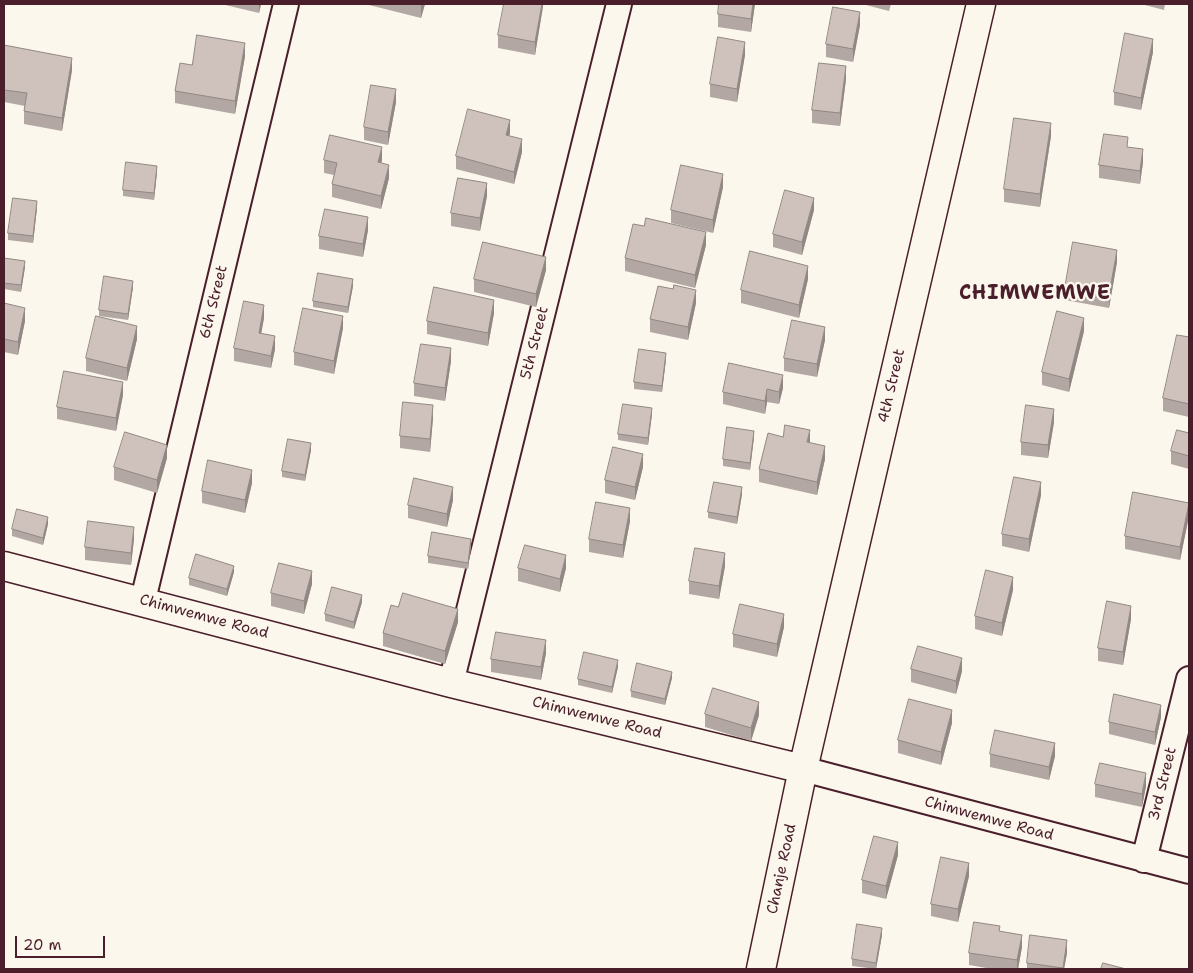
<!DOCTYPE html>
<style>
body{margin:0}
#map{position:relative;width:1193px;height:973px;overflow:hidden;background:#fbf7ec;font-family:"Shantell Sans",sans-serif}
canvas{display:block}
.frame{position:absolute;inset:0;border:5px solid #4a1f2b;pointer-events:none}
.scale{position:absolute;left:15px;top:936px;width:90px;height:22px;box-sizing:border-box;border:2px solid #4a1f2b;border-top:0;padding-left:6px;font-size:15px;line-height:18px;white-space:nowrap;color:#4a1f2b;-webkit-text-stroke:4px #fbf7ec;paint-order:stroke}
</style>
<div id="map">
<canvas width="1193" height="973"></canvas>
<div class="frame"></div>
<div class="scale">20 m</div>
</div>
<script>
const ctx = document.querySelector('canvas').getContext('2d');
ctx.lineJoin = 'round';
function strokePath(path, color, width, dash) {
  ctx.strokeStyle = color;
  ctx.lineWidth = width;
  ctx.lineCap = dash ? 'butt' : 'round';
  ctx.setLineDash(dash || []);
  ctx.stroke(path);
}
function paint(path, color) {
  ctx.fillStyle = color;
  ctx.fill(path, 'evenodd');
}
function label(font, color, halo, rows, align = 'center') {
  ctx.font = font + ' "Shantell Sans",sans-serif';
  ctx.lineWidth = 4.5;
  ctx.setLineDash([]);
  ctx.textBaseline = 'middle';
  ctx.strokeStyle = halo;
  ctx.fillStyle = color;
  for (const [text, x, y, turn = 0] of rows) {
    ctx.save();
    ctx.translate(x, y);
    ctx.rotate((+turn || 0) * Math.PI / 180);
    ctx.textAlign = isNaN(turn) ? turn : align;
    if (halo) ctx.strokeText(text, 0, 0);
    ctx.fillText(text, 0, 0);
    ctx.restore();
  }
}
const minor = new Path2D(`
 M143 600 286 4
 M451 683 619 4
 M803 769 1189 871
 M1144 860 1189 679`);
const tertiary = new Path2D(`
 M4 566 451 683 803 769
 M761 969 803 769 981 4`);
strokePath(minor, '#4a1f2b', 28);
strokePath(tertiary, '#4a1f2b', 31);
strokePath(minor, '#fbf7ec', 24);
strokePath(tertiary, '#fbf7ec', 28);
paint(new Path2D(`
 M221 4H261L259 13Z
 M365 4H425L421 18Z
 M543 4 535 55 498 48V35Z
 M755 4 751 32 718 27V14Z
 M862 4H891L889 11Z
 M1141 4H1165L1164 10Z
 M860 25 853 62 826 57V44Z
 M4 45 72 70 62 131 24 124V111L25 106 4 102Z
 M1153 52 1141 110 1114 105V92Z
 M745 55 737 102 710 97V84Z
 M245 56 235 114 175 103V91Z
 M846 79 840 126 812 123V110Z
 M396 102 388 145 364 140V127Z
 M510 133 509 136 522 152 514 184 456 169V156Z
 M1051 136 1040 207 1004 202V189Z
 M1128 147 1143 162 1140 184 1099 178V165Z
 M324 160H382L381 163 389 178 381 209 332 197V184L334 175 324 173Z
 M157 172 154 200 123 196V190Z
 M723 187 713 233 671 223V210Z
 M487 196 480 231 451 226V213Z
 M37 208 33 243 8 240V233Z
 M814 210 802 255 773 247V234Z
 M368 230 363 257 319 249V236Z
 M706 245 695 288 625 271V258Z
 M4 258 25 267 21 292 4 289Z
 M1117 262 1109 308 1065 300V288Z
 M546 270 536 307 474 292V279Z
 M808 279 799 318 741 303V290Z
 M353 286 348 313 313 307V301Z
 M133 287 128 320 99 316V310Z
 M4 303 25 321 18 355 4 352Z
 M696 303 688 340 650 332V319Z
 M494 313 488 346 427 334V321Z
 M264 318 261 333 275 349 271 368 234 361V348Z
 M343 328 334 374 294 365V352Z
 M1084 331 1069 392 1042 385V372Z
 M1189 337V417L1163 411V398Z
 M137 339 127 381 86 371V358Z
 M825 340 817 377 784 371V358Z
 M666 359 662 392 634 389V382Z
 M451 361 445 401 414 396V383Z
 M783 388 779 404 767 402 765 414 723 404V392Z
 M123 395 116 431 57 419V407Z
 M652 414 648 445 618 440V434Z
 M433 418 430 452 400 448V436Z
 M1054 422 1048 458 1021 455V442Z
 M1189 433V469L1171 464V451Z
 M754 437 750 470 723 466V459Z
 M810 443 825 459 817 495 759 482V469Z
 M311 450 305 481 282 477V471Z
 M167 458 157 493 114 480V467Z
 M643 467 635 500 605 493V480Z
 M252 483 245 513 202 503V491Z
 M742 494 737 524 708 518V512Z
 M1041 495 1029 552 1002 546V534Z
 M453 500 447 527 408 518V505Z
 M1189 516 1180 560 1125 549V536Z
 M630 521 623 558 589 552V539Z
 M48 524 43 545 12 536V529Z
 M134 539 131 565 85 560V547Z
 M471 546 468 569 428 563V556Z
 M725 566 719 599 689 594V581Z
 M518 568H566L560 592 518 581Z
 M234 572 227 596 189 585V578Z
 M312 584 304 614 271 606V593Z
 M1013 590 1002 636 975 629V616Z
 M362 602 354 629 325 621V614Z
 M398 607 458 622 445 664 383 646V633Z
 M1131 619 1123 665 1098 661V648Z
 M784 627 777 657 733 647V634Z
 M546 653 541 680 491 672V659Z
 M618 667 612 693 578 685V679Z
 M911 669 962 671 956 694 911 682Z
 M672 678 665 705 631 697V691Z
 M705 714 759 715 751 741 705 727Z
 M1161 717 1155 745 1109 734V722Z
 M952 723 941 765 898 753V740Z
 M990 754 1055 756 1049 780 990 767Z
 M1095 784 1146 786 1142 807 1095 797Z
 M898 855 886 899 862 893V880Z
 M969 876 958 922 931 916V904Z
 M882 935 876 969 852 966V959Z
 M1022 947 1018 969H992L969 965V953Z
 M1067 953 1064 969H1027V963Z`), '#b2a7a2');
paint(new Path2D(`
 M259 4H261L259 13Z
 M421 4H425L421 18Z
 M542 4H543V7L535 55V42Z
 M753 4H755L751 32V19Z
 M860 12V25L853 62V49Z
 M1153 39V52L1141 110V98Z
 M745 42V55L737 102V89Z
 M245 43V56L235 114V101Z
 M72 58V70L62 131V118Z
 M846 66V79L840 126V113Z
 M396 89V102L388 145V132Z
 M510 120V133L506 148V135Z
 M1051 123V136L1040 207V194Z
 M522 139V152L514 184V172Z
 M382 147V160L378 175V162Z
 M1143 149V162L1140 184V171Z
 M389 165V178L381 209V196Z
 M157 166V172L154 200V193Z
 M723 174V187L713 233V220Z
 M487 183V196L480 231V218Z
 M814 198V210L802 255V242Z
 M37 201V208L33 243V236Z
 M368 217V230L363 257V244Z
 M706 232V245L695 288V275Z
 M1117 250V262L1109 308V295Z
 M546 257V270L536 307V294Z
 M25 261V267L21 292V285Z
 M808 266V279L799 318V305Z
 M353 279V286L348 313V307Z
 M133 281V287L128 320V314Z
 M696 290V303L688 340V327Z
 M494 300V313L488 346V333Z
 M264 305V318L259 346V333Z
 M25 308V321L18 355V342Z
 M343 316V328L334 374V361Z
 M1084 318V331L1069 392V379Z
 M137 326V339L127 381V368Z
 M825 327V340L817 377V364Z
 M275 336V349L271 368V356Z
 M451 348V361L445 401V388Z
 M666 353V359L662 392V386Z
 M783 375V388L779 404V392Z
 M123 382V395L116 431V418Z
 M767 389V402L765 414V401Z
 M433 405V418L430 452V439Z
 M652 408V414L648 445V438Z
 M1054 409V422L1048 458V445Z
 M810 430V443L807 442Z
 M754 431V437L750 470V463Z
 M311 443V450L305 481V475Z
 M167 445V458L157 493V480Z
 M825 446V459L817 495V482Z
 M643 454V467L635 500V487Z
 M252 470V483L245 513V500Z
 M1041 482V495L1029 552V539Z
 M453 487V500L447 527V514Z
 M742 487V494L737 524V517Z
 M1189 503V516L1180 560V547Z
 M630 508V521L623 558V545Z
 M48 517V524L43 545V538Z
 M134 527V539L131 565V553Z
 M471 539V546L468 569V563Z
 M725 553V566L719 599V586Z
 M566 555V568L560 592V579Z
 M234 566V572L227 596V589Z
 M312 571V584L304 614V601Z
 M1013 577V590L1002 636V623Z
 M362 595V602L354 629V622Z
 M1131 606V619L1123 665V652Z
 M458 609V622L445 664V651Z
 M784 614V627L777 657V644Z
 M546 640V653L541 680V667Z
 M962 658V671L956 694V681Z
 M618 660V667L612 693V687Z
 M672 672V678L665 705V699Z
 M759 702V715L751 741V728Z
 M1161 705V717L1155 745V732Z
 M952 710V723L941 765V752Z
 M1055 743V756L1049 780V767Z
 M1146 773V786L1142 807V794Z
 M898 842V855L886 899V886Z
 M969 863V876L958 922V909Z
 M882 928V935L876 969V963Z
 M1022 935V947L1018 969H1017V960Z
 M1067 940V953L1064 969H1063Z`), '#918884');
const building = new Path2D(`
 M504 4H542L535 42 498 35Z
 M719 4H753L751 19 718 14Z
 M833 7 860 12 853 49 826 44Z
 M1125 33 1153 39 1141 98 1114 92Z
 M197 35 245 43 235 101 175 91 180 63 192 65Z
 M718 37 745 42 737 89 710 84Z
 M4 45 72 58 62 118 24 111 27 93 4 90Z
 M819 63 846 66 840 113 812 110Z
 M371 85 396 89 388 132 364 127Z
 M468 109 510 120 506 135 522 139 514 172 456 156Z
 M1014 118 1051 123 1040 194 1004 189Z
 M1104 134 1128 137 1127 147 1143 149 1140 171 1099 165Z
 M330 135 382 147 378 162 389 165 381 196 332 184 337 163 324 160Z
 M126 162 157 166 154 193 123 190Z
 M681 165 723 174 713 220 671 210Z
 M458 178 487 183 480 218 451 213Z
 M785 190 814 198 802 242 773 234Z
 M13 198 37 201 33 236 8 233Z
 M325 209 368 217 363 244 319 236Z
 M646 218 706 232 695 275 625 258 633 224 644 226Z
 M483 242 546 257 536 294 474 279Z
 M1073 242 1117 250 1109 295 1065 288Z
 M750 251 808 266 799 305 741 290Z
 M4 258 25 261 21 285 4 283Z
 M318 273 353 279 348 307 313 301Z
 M104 276 133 281 128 314 99 310Z
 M674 285 696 290 688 327 650 319 658 286 673 289Z
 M434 287 494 300 488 333 427 321Z
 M244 301 264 305 259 333 275 336 271 356 234 348Z
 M4 303 25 308 18 342 4 339Z
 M303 308 343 316 334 361 294 352Z
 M1057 311 1084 318 1069 379 1042 372Z
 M96 316 137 326 127 368 86 358Z
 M792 320 825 327 817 364 784 358Z
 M1177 335 1189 337V404L1163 398Z
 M421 344 451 348 445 388 414 383Z
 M639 349 666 353 662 386 634 382Z
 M729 363 783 375 779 392 767 389 765 401 723 392Z
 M64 371 123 382 116 418 57 407Z
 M403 402 433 405 430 439 400 436Z
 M623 404 652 408 648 438 618 434Z
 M1026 405 1054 409 1048 445 1021 442Z
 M785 425 810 430 807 442 825 446 817 482 759 469 768 433 783 437Z
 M727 427 754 431 750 463 723 459Z
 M1177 430 1189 433V456L1171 451Z
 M125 432 167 445 157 480 114 467Z
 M288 439 311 443 305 475 282 471Z
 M613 447 643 454 635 487 605 480Z
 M208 460 252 470 245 500 202 491Z
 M1014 477 1041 482 1029 539 1002 534Z
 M414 478 453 487 447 514 408 505Z
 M714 482 742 487 737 517 708 512Z
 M1133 492 1189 503 1180 547 1125 536Z
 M596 502 630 508 623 545 589 539Z
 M17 509 48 517 43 538 12 529Z
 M88 521 134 527 131 553 85 547Z
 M432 532 471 539 468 563 428 556Z
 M525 545 566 555 560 579 518 568Z
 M695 548 725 553 719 586 689 581Z
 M196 554 234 566 227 589 189 578Z
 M279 563 312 571 304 601 271 593Z
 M986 570 1013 577 1002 623 975 616Z
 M332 587 362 595 354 622 325 614Z
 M403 593 458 609 445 651 383 633 391 605 398 607Z
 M1107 601 1131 606 1123 652 1098 648Z
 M740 604 784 614 777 644 733 634Z
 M496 632 546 640 541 667 491 659Z
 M918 646 962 658 956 681 911 669Z
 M584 652 618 660 612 687 578 679Z
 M637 663 672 672 665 699 631 691Z
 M713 688 759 702 751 728 705 714Z
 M1114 694 1161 705 1155 732 1109 722Z
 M909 699 952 710 941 752 898 740Z
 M995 730 1055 743 1049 767 990 754Z
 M1100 763 1146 773 1142 794 1095 784Z
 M874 836 898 842 886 886 862 880Z
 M941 857 969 863 958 909 931 904Z
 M974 922 1000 926 999 931 1022 935 1017 960 969 953Z
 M857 924 882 928 876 963 852 959Z
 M1030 935 1067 940 1063 968 1027 963Z
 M1103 963 1126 969H1101Z`);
paint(building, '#cfc2bc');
strokePath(building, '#918884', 1);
label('15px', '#4a1f2b', '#fbf7ec', [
 ["6th Street",214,302,-76],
 ["5th Street",535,343,-76],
 ["4th Street",892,386,-77],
 ["Chimwemwe Road",204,617,15],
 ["Chimwemwe Road",597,718,14],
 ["3rd Street",1163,784,-76],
 ["Chimwemwe Road",989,819,15],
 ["Chanje Road",782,869,-78]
]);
ctx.letterSpacing = '1px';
label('bold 20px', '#4a1f2b', '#fbf7ec', [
 ["CHIMWEMWE",1035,294]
]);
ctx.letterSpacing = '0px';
</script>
